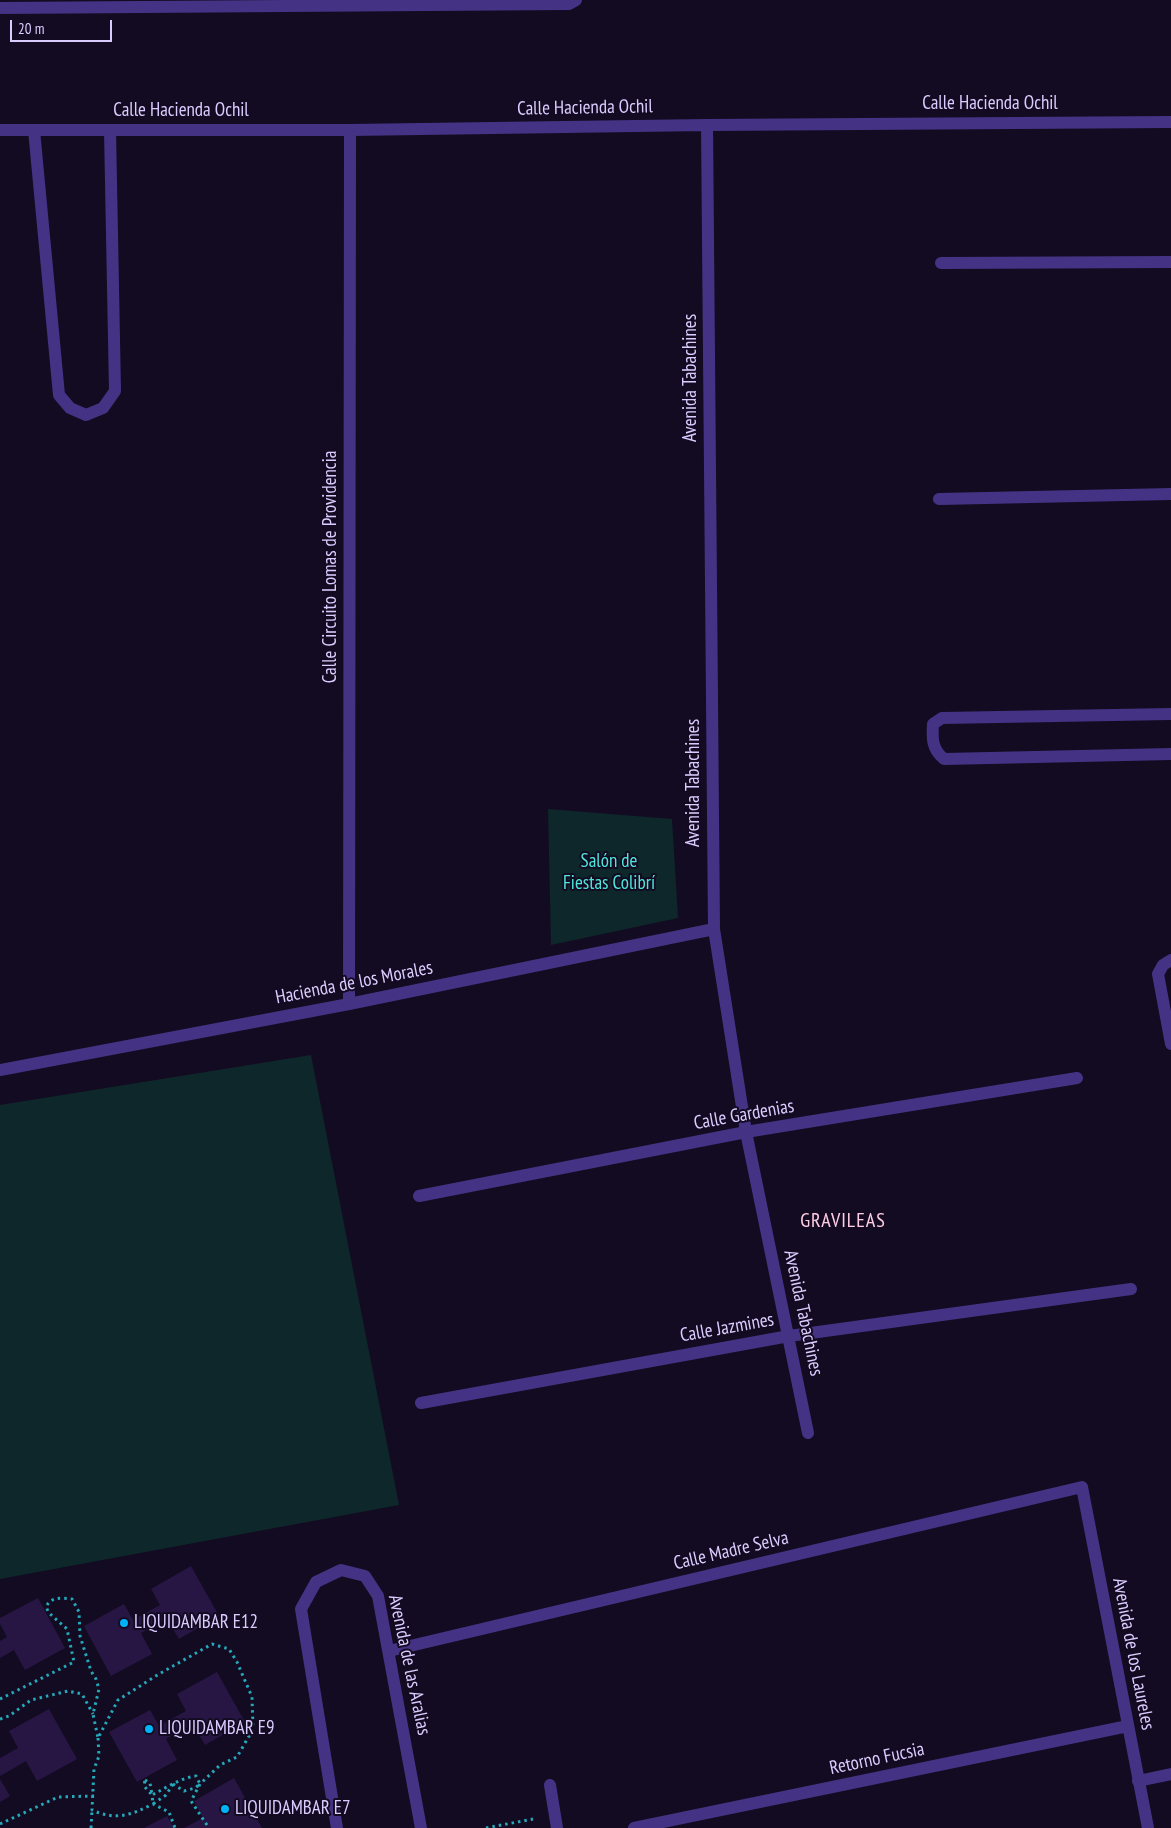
<!DOCTYPE html>
<meta charset="utf-8">
<style>
body{margin:0}
#map{position:relative;width:1171px;height:1828px;overflow:hidden;background:#130b21;font-family:"PT Sans Narrow",sans-serif}
canvas{display:block}
.scale{position:absolute;left:10px;top:20px;width:102px;height:22px;box-sizing:border-box;border:2px solid #dbccff;border-top:0;padding-left:6px;font-size:15px;line-height:18px;white-space:nowrap;color:#dbccff;-webkit-text-stroke:4px #130b21;paint-order:stroke}
</style>
<div id="map">
<canvas width="1171" height="1828"></canvas>
<div class="scale">20 m</div>
</div>
<script>
const ctx = document.querySelector('canvas').getContext('2d');
ctx.lineJoin = 'round';
function paint(path, color) {
  ctx.fillStyle = color;
  ctx.fill(path, 'evenodd');
}
function strokePath(path, color, width, dash) {
  ctx.strokeStyle = color;
  ctx.lineWidth = width;
  ctx.lineCap = dash ? 'butt' : 'round';
  ctx.setLineDash(dash || []);
  ctx.stroke(path);
}
function label(font, color, halo, rows, align = 'center') {
  ctx.font = font + ' "PT Sans Narrow",sans-serif';
  ctx.lineWidth = 4;
  ctx.setLineDash([]);
  ctx.textBaseline = 'middle';
  ctx.strokeStyle = halo;
  ctx.fillStyle = color;
  for (const [text, x, y, turn = 0] of rows) {
    ctx.save();
    ctx.translate(x, y);
    ctx.rotate((+turn || 0) * Math.PI / 180);
    ctx.textAlign = isNaN(turn) ? turn : align;
    if (halo) ctx.strokeText(text, 0, 0);
    ctx.fillText(text, 0, 0);
    ctx.restore();
  }
}
paint(new Path2D(`
 M548 809 672 819 678 918 551 945Z
 M311 1055 399 1505 0 1579V1105Z`), '#0e272b');
paint(new Path2D(`
 M191 1566 219 1616 179 1639 167 1619 141 1633 152 1654 111 1676 84 1626 124 1604 133 1620 160 1605 151 1589Z
 M38 1598 65 1648 25 1670 14 1650 0 1658V1641L7 1637 0 1624V1618Z
 M217 1672 245 1722 205 1745 193 1724 166 1739 177 1760 137 1782 109 1732 150 1710 159 1726 186 1711 177 1694Z
 M49 1709 77 1759 37 1781 26 1761 0 1776V1758L18 1748 9 1731Z
 M234 1778 262 1828H184L203 1818 194 1801Z
 M0 1779 10 1796 0 1802Z
 M167 1816 174 1828H144Z`), '#271643');
strokePath(new Path2D(`
 M0 1699 74 1662 67 1629 49 1613 46 1607C51 1596 62 1598 72 1599L79 1612 80 1636 91 1671 96 1679 99 1689 93 1714 98 1738 118 1700 159 1674 212 1644 229 1649 237 1662 252 1697 253 1729 237 1757 220 1765 200 1784 191 1801 209 1828
 M0 1719 9 1716 31 1700 68 1691 82 1694 93 1714
 M98 1738 99 1756 94 1769 92 1810C116 1821 131 1815 153 1804L169 1812 175 1828
 M145 1780 150 1783 152 1795 144 1786Z
 M173 1784 166 1795 153 1804 152 1795C166 1788 180 1778 196 1776L200 1784 195 1788 184 1791 173 1784
 M0 1824 58 1797 94 1796
 M91 1828 92 1810
 M486 1828 533 1819`), '#25a8ba', 3, [2.5, 4]);
strokePath(new Path2D(`
 M707 125 714 929 746 1132 808 1433
 M0 130H350L707 125 1171 122
 M34 130 59 395 70 408 86 415 103 408 115 391 110 130
 M941 263 1171 262
 M939 499 1171 494
 M1171 714 942 718 933 724C932 739 932 749 944 759L1171 754
 M1171 960 1163 965 1158 974 1171 1044
 M349 1004 350 130
 M0 1070 349 1004 714 929
 M419 1196 746 1132 1077 1078
 M421 1403 789 1336 1131 1289
 M389 1651 1082 1487 1148 1828
 M550 1785 557 1828
 M337 1828 301 1609 316 1582 341 1570 365 1576 378 1596 421 1828
 M634 1828 1128 1726`), '#443384', 12);
strokePath(new Path2D(`
 M0 8 569 4 576 0
 M1138 1781 1171 1774`), '#443384', 12);
for (const [x, y, r, color] of [
 [124,1623,5,"#00b2f7"],
 [149,1729,5,"#00b2f7"],
 [225,1809,5,"#00b2f7"]
]) {
  const dot = new Path2D();
  dot.arc(x, y, r, 0, 2 * Math.PI);
  ctx.fillStyle = color;
  ctx.fill(dot);
  strokePath(dot, '#130b21', 2);
}
label('19px', '#dbccff', '#130b21', [
 ["Calle Hacienda Ochil",990,104],
 ["Calle Hacienda Ochil",585,108,-1],
 ["Calle Hacienda Ochil",181,111],
 ["Avenida Tabachines",691,378,-90],
 ["Calle Circuito Lomas de Providencia",331,567,-90],
 ["Avenida Tabachines",694,783,-90],
 ["Hacienda de los Morales",354,983,-11],
 ["Calle Gardenias",744,1115,-10],
 ["Avenida Tabachines",803,1313,78],
 ["Calle Jazmines",727,1328,-10],
 ["Calle Madre Selva",731,1551,-13],
 ["Avenida de los Laureles",1133,1654,79],
 ["Avenida de las Aralias",409,1665,78],
 ["Retorno Fucsia",877,1759,-12]
]);
label('19px', '#4fe7dc', '#130b21', [
 ["Salón de",609,862],
 ["Fiestas Colibrí",609,884]
]);
label('19px', '#dbccff', '#130b21', [
 ["LIQUIDAMBAR E12",134,1623],
 ["LIQUIDAMBAR E9",159,1729],
 ["LIQUIDAMBAR E7",235,1809]
], 'left');
ctx.letterSpacing = '1px';
label('20px', '#ffcee4', '#130b21', [
 ["GRAVILEAS",843,1221]
]);
ctx.letterSpacing = '0px';
</script>
